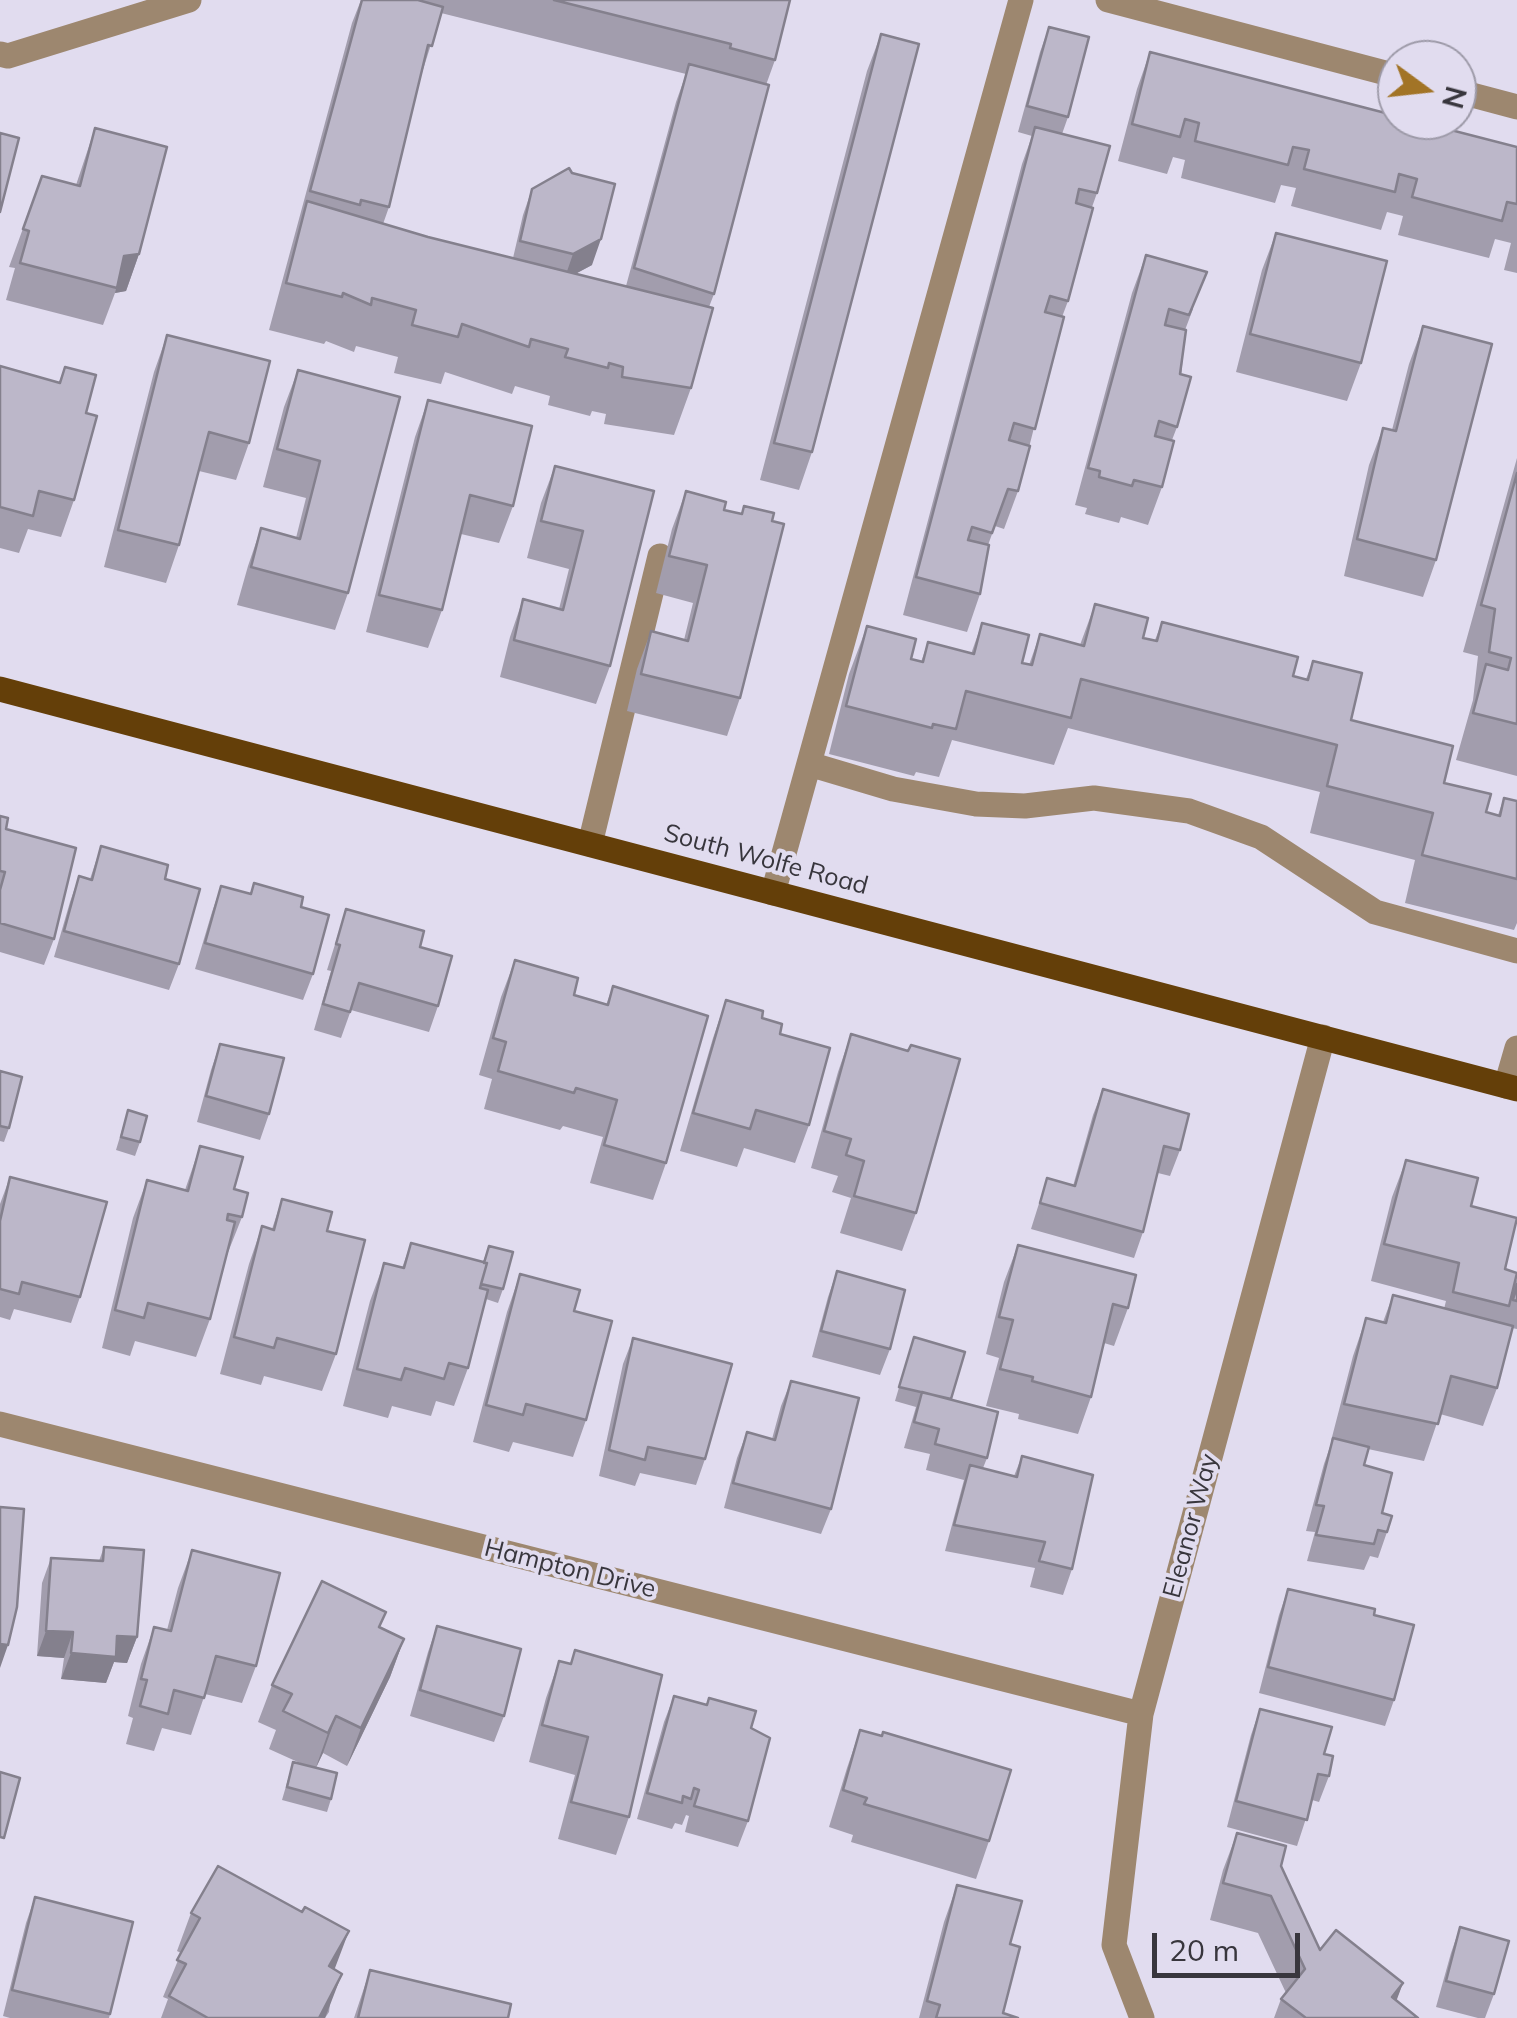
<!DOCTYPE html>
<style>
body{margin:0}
#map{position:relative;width:1517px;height:2018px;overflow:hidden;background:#e1dcef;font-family:Mulish,sans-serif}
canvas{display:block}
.north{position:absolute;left:1377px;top:40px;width:100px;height:100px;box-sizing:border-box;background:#e1dcef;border:2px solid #9d9aa8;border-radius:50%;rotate:105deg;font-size:28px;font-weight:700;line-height:40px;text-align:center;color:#38363d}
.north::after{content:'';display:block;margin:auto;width:35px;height:45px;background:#a27426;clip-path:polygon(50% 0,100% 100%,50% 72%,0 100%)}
.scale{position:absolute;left:1152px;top:1933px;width:148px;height:45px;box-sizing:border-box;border:5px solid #38363d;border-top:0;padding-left:12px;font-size:30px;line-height:35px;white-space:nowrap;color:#38363d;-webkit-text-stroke:8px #e1dcef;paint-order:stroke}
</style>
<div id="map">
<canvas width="1517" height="2018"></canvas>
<div class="north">N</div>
<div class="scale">20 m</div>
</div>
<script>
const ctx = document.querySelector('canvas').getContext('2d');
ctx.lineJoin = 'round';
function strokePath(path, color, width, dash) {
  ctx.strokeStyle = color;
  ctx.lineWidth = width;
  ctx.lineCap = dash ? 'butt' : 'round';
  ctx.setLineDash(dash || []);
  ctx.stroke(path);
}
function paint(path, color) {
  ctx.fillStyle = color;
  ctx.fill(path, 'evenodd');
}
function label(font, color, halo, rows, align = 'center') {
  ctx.font = font + ' Mulish,sans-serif';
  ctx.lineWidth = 8;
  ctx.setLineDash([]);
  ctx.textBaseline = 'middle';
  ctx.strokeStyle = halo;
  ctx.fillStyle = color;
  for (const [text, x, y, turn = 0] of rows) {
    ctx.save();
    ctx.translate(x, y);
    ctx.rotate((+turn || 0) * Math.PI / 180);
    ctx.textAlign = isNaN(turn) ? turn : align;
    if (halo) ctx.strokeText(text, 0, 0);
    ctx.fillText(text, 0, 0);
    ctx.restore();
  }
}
strokePath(new Path2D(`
 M1108 0 1397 76
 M0 54 8 56 189 0
 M1457 91 1517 107
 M809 764 893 789 976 804 1025 806 1094 798 1189 811 1261 837 1375 912 1517 951
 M590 844 660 556
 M773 893 1021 0
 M1506 1086 1517 1048
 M0 1424 1141 1714
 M1142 2018 1114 1945 1141 1714 1323 1037`), '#9d876f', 25);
strokePath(new Path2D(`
 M0 689 1517 1089`), '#643f09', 25);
paint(new Path2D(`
 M361 0H790L775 60 766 85 714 294 709 307 691 388 674 435 604 424 606 414 592 411 590 416 548 405 550 396 515 386 512 394 445 372 441 384 394 373 398 357 356 346 354 352 326 341 324 344 269 330 352 23ZM441 13 686 74 676 102 626 286 575 274 592 265 532 189 523 215 513 258 428 237 383 224 389 207 420 79Z
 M1049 27 1068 117 1062 134 1097 193 1092 207 1068 301 1062 317 1018 491 1004 529 995 526 988 545 980 594 967 632 903 615 1022 164 1032 136 1018 132 1040 52Z
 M881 34 812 452 799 490 760 480 867 71Z
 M1150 52 1517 147V273L1504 270 1511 243 1495 239 1489 258 1398 235 1403 216 1387 212 1381 230 1291 206 1296 188 1281 185 1275 203 1181 178 1185 160 1173 157 1167 174 1118 161 1137 89Z
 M95 128 139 254 126 291 115 293 103 325 6 300 15 268 9 267 42 176 76 185Z
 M1276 233 1361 363 1347 401 1236 372 1262 270Z
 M1146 255 1193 309 1185 330 1177 427 1172 440 1162 487 1148 525 1121 517 1119 523 1085 514 1087 508 1075 505 1132 293Z
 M1423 326 1436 560 1423 597 1344 576 1369 465 1383 428 1392 430 1409 364Z
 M167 335 249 443 236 480 199 471 179 545 166 583 104 567 154 372Z
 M0 366 59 382 65 367 86 413 74 500 61 537 28 529 19 553 0 548Z
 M298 370 400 397 348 593 335 630 237 605 248 566 261 528 296 538 306 498 263 487 284 407Z
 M428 400 513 506 499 543 461 534 442 610 428 648 366 632 415 437Z
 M1517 458V776L1456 760 1473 700 1478 656 1463 652Z
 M555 466 654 491 610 666 596 704 500 677 510 637 523 599 559 609 569 569 527 558 541 503Z
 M686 491 724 510 740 698 727 736 627 711 637 669 651 631 684 640 693 603 656 593 672 529Z
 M1095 604 1143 638 1155 640 1162 622 1293 676 1306 679 1313 661 1351 720 1486 812 1498 815 1504 798 1517 801V923L1514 930 1405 903 1415 860 1310 833 1320 792 1068 728 1054 765 952 740 939 777 916 772 914 776 829 754 849 674 867 626 911 659 921 662 928 642 971 654 982 623 1022 663 1029 665 1040 634 1080 645Z
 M0 816 54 939 44 965 0 952Z
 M101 846 165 879 179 964 169 990 54 957 70 902 79 876 90 879Z
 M254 883 313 974 303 1000 195 969 212 912 221 886 250 894Z
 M346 909 420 947 438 1006 429 1032 351 1010 341 1038 314 1030 331 971 327 970Z
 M515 960 574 995 606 1005 613 986 666 1163 653 1200 590 1183 603 1137 563 1126 560 1130 484 1109 492 1079 479 1075 501 997Z
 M726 1000 762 1018 780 1034 809 1125 795 1163 744 1148 737 1167 680 1151 713 1038Z
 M851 1034 916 1213 902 1251 840 1233 851 1198 832 1192 838 1176 811 1168 838 1072Z
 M220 1044 269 1114 260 1140 197 1122 211 1070Z
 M0 1071 9 1128 4 1142 0 1141Z
 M1103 1089 1180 1150 1170 1176 1158 1173 1143 1232 1134 1258 1031 1229 1047 1178 1073 1186 1093 1115Z
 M128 1110 140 1142 135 1156 116 1150Z
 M200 1146 234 1189 242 1217 227 1255 210 1319 196 1357 135 1341 130 1356 102 1348 133 1218 147 1180 185 1190Z
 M1406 1160 1471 1206 1514 1287 1517 1278V1329L1512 1328 1497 1388 1483 1426 1440 1414 1424 1461 1368 1449 1364 1465 1382 1513 1387 1532 1378 1558 1370 1556 1364 1570 1307 1561 1315 1532 1306 1531 1324 1464 1332 1441H1331L1353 1356 1366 1318 1383 1322 1393 1295 1444 1309 1446 1301 1371 1281 1392 1197Z
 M10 1177 80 1297 71 1323 14 1309 10 1320 0 1317V1204Z
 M282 1199 327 1231 336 1354 322 1391 264 1376 261 1385 220 1374 249 1264 262 1226 272 1229Z
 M411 1243 483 1262 489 1246 503 1289 498 1303 486 1299 468 1368 454 1406 436 1401 431 1416 392 1406 388 1418 343 1406 370 1301 384 1263 402 1268Z
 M1018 1245 1128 1308 1114 1346 1104 1343 1091 1397 1078 1434 1018 1419 1019 1414 986 1406 999 1358 986 1354 1004 1282Z
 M837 1271 890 1349 880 1375 812 1357 828 1297Z
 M520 1274 574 1311 586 1420 573 1457 513 1442 509 1452 473 1442 507 1312Z
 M914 1337 987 1458 983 1468 1014 1476 1022 1456 1072 1569 1063 1595 1030 1587 1035 1568 945 1551 964 1480 926 1470 930 1454 904 1448 916 1407 895 1401Z
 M633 1338 705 1459 696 1485 640 1473 635 1486 599 1476 623 1364Z
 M791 1381 831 1509 821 1534 724 1508 737 1458 747 1432 772 1439 781 1406Z
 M104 1547 137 1637 127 1663 114 1662 106 1683 61 1679 64 1658 37 1656 42 1583 51 1558 99 1561Z
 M192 1550 256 1666 242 1703 205 1694 191 1735 162 1728 154 1751 126 1744 133 1718 128 1716 141 1664 154 1627 167 1630 178 1588Z
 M1288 1589 1374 1615 1394 1700 1385 1726 1259 1693 1279 1615Z
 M437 1626 504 1716 494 1742 410 1716 428 1652Z
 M380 1628 404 1639 390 1677 347 1766 323 1753 316 1767 331 1799 327 1812 282 1800 293 1762 300 1763 269 1749 276 1730 258 1722 272 1685Z
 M575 1650 629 1817 616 1855 558 1839 575 1775 529 1762 546 1698 559 1661 570 1664Z
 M674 1696 751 1728 748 1821 738 1847 685 1832 689 1816 686 1815 682 1825 675 1823 672 1829 637 1819 664 1722Z
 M1260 1709 1324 1754 1329 1776 1319 1802 1312 1800 1297 1846 1227 1827 1251 1735Z
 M860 1730 989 1841 976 1879 851 1842 853 1835 829 1827 847 1768Z
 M1237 1833 1281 1866 1320 1950 1403 1983 1396 2000 1418 2018H1274L1281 1999 1286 1993 1258 1933 1210 1920 1223 1870Z
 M957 1885 1010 1944 1003 2013 1018 2018H919L944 1922Z
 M35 1897 133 1922 109 2018H10L3 2016 26 1923Z
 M191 1913 334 1970 329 2012 325 2018H161L168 1999 163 1997 181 1953 177 1951Z
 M1460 1927 1494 1994 1485 2018H1478L1436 2007 1451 1953Z
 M370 1970 508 2018H354Z`), '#a29dad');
paint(new Path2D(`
 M601 239 592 265 564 280 573 254Z
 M139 254 126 291 115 293 124 256Z
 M46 1631 73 1632 64 1658 37 1656Z
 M117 1636 137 1637 127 1663 114 1662 106 1683 61 1679 71 1653Z
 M404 1639 390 1677 347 1766 361 1728Z
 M0 1644 8 1645 0 1668Z
 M336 1716 323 1753 315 1770 328 1733Z
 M349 1931 335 1968 315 2004 329 1966Z
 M342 1974 325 2018H319Z
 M1403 1983 1390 2018 1392 1997Z`), '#84808d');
const building = new Path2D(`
 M362 0H418L443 7 432 46 428 45 389 207 361 200 360 205 310 191Z
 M554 0H790L775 60 730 48 731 44Z
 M1049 27 1089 37 1068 117 1027 106Z
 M881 34 919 44 812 452 774 443Z
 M1150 52 1397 116V120H1412L1517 147V204L1507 202 1502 221 1412 197 1417 179 1399 174 1395 192 1304 169 1309 150 1293 147 1288 165 1195 141 1199 123 1185 119 1180 137 1132 124Z
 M689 64 769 85 714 294 634 268Z
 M1035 127 1110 146 1097 193 1079 189 1076 203 1093 208 1068 301 1050 296 1045 312 1064 317 1035 429 1014 423 1009 440 1030 446 1018 491 1008 489 992 533 972 527 968 540 989 545 980 594 916 577Z
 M95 128 167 147 139 254 124 256 117 288 20 263 29 231 23 229 42 176 80 186Z
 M0 133 19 138 0 212Z
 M569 168 572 173 615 184 601 239 573 254 520 241 532 189Z
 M307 201 428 237 713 308 691 388 622 377 623 367 609 363 608 368 565 357 568 349 531 339 529 347 462 324 458 337 412 325 416 310 372 298 371 305 343 293 342 297 286 283Z
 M1276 233 1387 261 1361 363 1250 334Z
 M1146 255 1207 272 1189 315 1169 309 1165 325 1186 330 1180 374 1191 377 1177 427 1159 421 1155 436 1174 441 1162 487 1134 480 1132 486 1099 477 1100 471 1088 468Z
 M1423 326 1492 344 1436 560 1357 539 1383 428 1396 431Z
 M167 335 270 361 249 443 209 432 179 545 118 530Z
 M0 366 60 383 65 367 96 375 86 413 97 416 74 500 39 491 33 516 0 507Z
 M298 370 400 397 348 593 251 567 261 528 300 539 320 461 277 449Z
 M428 400 532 426 513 506 470 495 442 610 379 595Z
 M555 466 654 491 610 666 514 640 523 599 563 610 583 531 541 521Z
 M1517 473V724L1473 713 1486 664 1508 670 1511 658 1489 652 1495 609 1481 605Z
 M686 491 726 502 724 510 742 514 744 506 774 513 772 521 784 524 740 698 641 674 651 631 688 641 707 565 669 556Z
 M1095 604 1148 618 1143 638 1157 641 1162 622 1298 657 1293 676 1308 680 1313 661 1362 673 1351 720 1453 746 1444 783 1491 794 1486 812 1500 816 1504 798 1517 801V879L1422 855 1433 813 1327 786 1337 745 1081 679 1071 718 966 691 956 729 933 724 932 728 846 706 867 626 916 639 911 659 923 662 928 642 974 654 982 623 1029 635 1022 663 1032 665 1040 634 1084 646Z
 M0 816 8 818 6 829 76 848 54 939 0 923V890L5 872 0 871Z
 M101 846 168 865 165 879 200 889 179 964 64 931 79 876 92 880Z
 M254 883 303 897 301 907 329 915 313 974 205 943 221 886 251 894Z
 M346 909 424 931 420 947 452 956 438 1006 359 983 350 1012 323 1004 340 945 336 944Z
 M515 960 578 978 574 995 608 1005 613 986 708 1016 666 1163 604 1145 617 1100 576 1088 574 1093 498 1071 506 1042 493 1038Z
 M726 1000 763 1011 762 1018 782 1024 780 1034 830 1048 809 1125 756 1110 750 1129 693 1113Z
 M851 1034 908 1051 911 1045 960 1059 916 1213 854 1196 864 1161 846 1155 851 1139 824 1131Z
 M220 1044 284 1058 269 1114 206 1096Z
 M0 1071 22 1077 9 1128 0 1126Z
 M1103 1089 1189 1114 1180 1150 1164 1146 1143 1232 1040 1203 1047 1178 1075 1186Z
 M128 1110 147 1116 140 1142 121 1137Z
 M200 1146 243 1157 234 1189 248 1193 242 1217 228 1214 227 1220 235 1222 210 1319 148 1303 144 1318 115 1310 147 1180 188 1191Z
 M1406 1160 1478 1178 1471 1206 1517 1218 1505 1269 1517 1273 1509 1306 1453 1292 1459 1263 1384 1244Z
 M10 1177 107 1202 80 1297 22 1282 19 1294 0 1289V1221Z
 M282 1199 332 1212 327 1231 365 1240 336 1354 277 1338 274 1348 234 1337 262 1226 274 1230Z
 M411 1243 487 1263 480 1288 488 1290 468 1368 449 1363 444 1379 405 1368 401 1380 357 1369 384 1263 404 1268Z
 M1018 1245 1136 1275 1128 1308 1113 1304 1091 1397 1032 1381 1033 1377 1000 1369 1013 1320 999 1317Z
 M489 1246 513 1252 503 1289 481 1284 487 1263H484Z
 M837 1271 905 1290 890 1349 821 1331Z
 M520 1274 580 1290 574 1311 612 1321 586 1420 526 1404 523 1415 486 1405Z
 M1517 1284V1301L1513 1300Z
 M1393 1295 1513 1326 1497 1388 1451 1376 1438 1424 1344 1404 1366 1318 1386 1323Z
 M914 1337 965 1352 951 1399 899 1387Z
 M633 1338 732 1364 705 1459 648 1447 645 1460 609 1450Z
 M791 1381 859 1398 831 1509 733 1483 747 1432 775 1440Z
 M922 1392 998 1412 987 1458 935 1444 939 1429 914 1422Z
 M1333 1438 1369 1447 1364 1465 1392 1473 1382 1513 1392 1516 1387 1532 1378 1530 1374 1544 1316 1535 1324 1506 1316 1505Z
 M1022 1456 1093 1475 1072 1569 1039 1561 1045 1542 954 1525 970 1465 1017 1477Z
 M0 1507 24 1509 17 1607 8 1645 0 1644Z
 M104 1547 144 1550 137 1637 117 1636 116 1657 71 1653 73 1632 46 1631 51 1558 103 1561Z
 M192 1550 280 1573 256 1666 216 1656 204 1698 174 1690 168 1714 140 1706 147 1680 141 1679 154 1627 171 1631Z
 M322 1581 386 1612 379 1627 404 1639 361 1728 336 1716 328 1733 283 1711 292 1694 272 1685Z
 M1288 1589 1375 1609 1374 1615 1414 1625 1394 1700 1268 1667Z
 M437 1626 521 1649 504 1716 420 1690Z
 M575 1650 662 1675 629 1817 571 1802 588 1737 542 1725 559 1661 571 1664Z
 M674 1696 707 1705 709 1698 756 1711 751 1728 770 1738 748 1821 694 1806 699 1790 694 1788 691 1799 683 1796 682 1803 647 1793Z
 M1260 1709 1332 1727 1324 1754 1333 1756 1329 1776 1318 1774 1307 1820 1236 1801Z
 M860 1730 882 1736 883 1732 1011 1770 989 1841 864 1804 867 1798 843 1790Z
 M293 1762 337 1773 331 1799 287 1787Z
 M0 1772 20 1778 4 1838 0 1837Z
 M1237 1833 1286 1846 1281 1866 1320 1950 1336 1930 1403 1983 1392 1997 1418 2018H1306L1281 1999 1305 1969 1271 1896 1223 1883Z
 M218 1866 302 1912 305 1907 349 1931 329 1966 342 1974 319 2018H208L169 1996 186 1964 177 1960 200 1918 191 1913Z
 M957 1885 1022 1901 1010 1944 1020 1947 1003 2013 1018 2018H936L940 2005 927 2001Z
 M35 1897 133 1922 110 2014 12 1990Z
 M1460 1927 1509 1941 1494 1994 1446 1981Z
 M370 1970 511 2004 508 2018H358Z`);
paint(building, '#bcb7c9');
strokePath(building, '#84808d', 2.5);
label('25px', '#38363d', '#e1dcef', [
 ["South Wolfe Road",766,860,15],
 ["Eleanor Way",1191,1526,-75],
 ["Hampton Drive",570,1569,14]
]);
</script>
